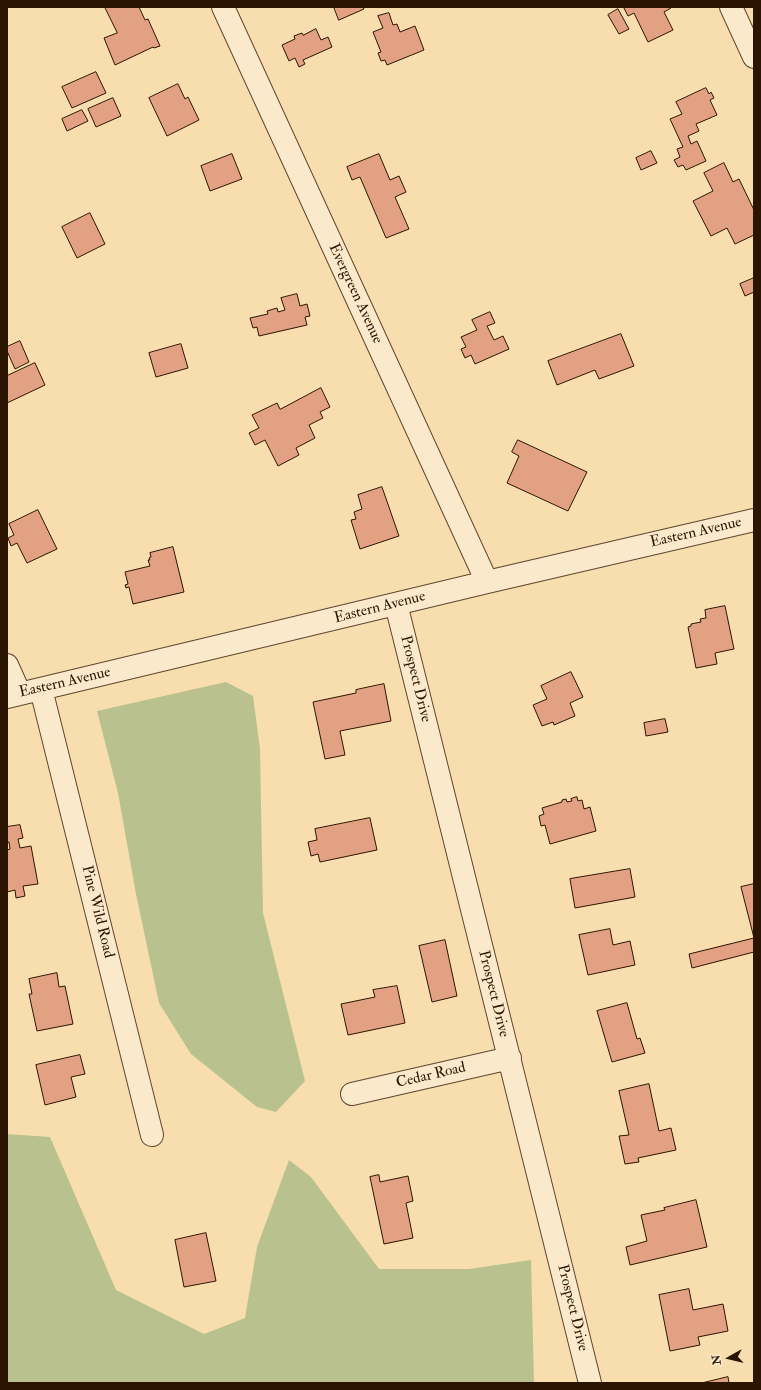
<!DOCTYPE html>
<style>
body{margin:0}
#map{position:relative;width:761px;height:1390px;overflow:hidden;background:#f8ddaf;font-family:"IM FELL Double Pica",serif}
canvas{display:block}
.frame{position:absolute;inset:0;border:8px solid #2c1402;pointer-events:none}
.north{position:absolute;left:709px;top:1338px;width:40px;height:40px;-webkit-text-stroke:3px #fae9cb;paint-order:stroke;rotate:262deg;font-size:11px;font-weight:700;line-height:16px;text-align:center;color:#2c1402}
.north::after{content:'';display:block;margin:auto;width:14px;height:18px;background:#2c1402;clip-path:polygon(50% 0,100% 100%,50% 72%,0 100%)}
</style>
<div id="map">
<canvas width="761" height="1390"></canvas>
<div class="frame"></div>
<div class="north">N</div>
</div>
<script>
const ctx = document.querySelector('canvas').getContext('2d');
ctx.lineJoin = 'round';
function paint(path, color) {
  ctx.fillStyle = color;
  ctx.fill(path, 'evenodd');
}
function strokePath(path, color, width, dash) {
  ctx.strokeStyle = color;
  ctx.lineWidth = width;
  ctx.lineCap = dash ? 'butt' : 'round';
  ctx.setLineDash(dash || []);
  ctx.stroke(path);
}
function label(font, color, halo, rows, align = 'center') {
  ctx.font = font + ' "IM FELL Double Pica",serif';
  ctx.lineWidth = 3;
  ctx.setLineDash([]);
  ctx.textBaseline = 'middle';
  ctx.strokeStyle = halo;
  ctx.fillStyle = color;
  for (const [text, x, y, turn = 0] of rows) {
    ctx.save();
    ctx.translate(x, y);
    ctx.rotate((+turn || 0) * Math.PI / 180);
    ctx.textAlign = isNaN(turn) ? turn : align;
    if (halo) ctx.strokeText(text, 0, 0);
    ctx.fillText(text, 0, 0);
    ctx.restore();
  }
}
paint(new Path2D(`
 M226 682 253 696 260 749 263 913 305 1081 276 1112 257 1107 191 1054 159 1003 136 894 118 793 97 711Z
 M7 1134 50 1137 116 1290 204 1334 245 1318 257 1247 289 1160 311 1177 379 1269H469L531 1260 534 1383H7Z`), '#b9c28e');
const building = new Path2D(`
 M105 7H139L145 20 148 19 160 46 154 48 153 47 115 65 104 38 117 33Z
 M334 7H363L364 9 339 20Z
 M625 7H670L671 8 664 12 673 30 648 42 634 13 628 16 624 8Z
 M618 9 629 29 619 34 608 15Z
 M389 13 393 25 397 24 400 32 415 26 424 50 387 65 385 60 381 61 378 53 381 52 373 32 383 28 378 16Z
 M316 29 321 40 328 37 332 47 303 60 305 64 299 67 295 58 289 61 282 45 295 39 294 36 302 33 303 35Z
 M96 72 106 93 72 108 62 87Z
 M178 84 185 99 188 97 199 120 167 136 149 98Z
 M706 88 709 94 711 92 714 98 710 100 717 115 696 124 699 131 688 136 691 144 697 141 706 161 686 170 683 165 678 167 674 160 680 157 677 149 683 147 670 119 682 114 676 102Z
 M113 98 121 116 96 127 88 109Z
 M82 110 88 121 67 131 62 119Z
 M651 151 657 163 641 170 636 158Z
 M232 154 242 179 210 191 201 166Z
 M379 154 390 180 399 176 406 192 395 197 409 229 386 238 360 177 352 180 347 167Z
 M724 163 733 182 739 179 754 210V235L735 244 727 228 711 236 693 201 713 191 704 173Z
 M90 213 105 244 77 258 62 227Z
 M754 278V292L745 296 740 284Z
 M297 294 300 306 307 304 310 316 305 317 307 325 259 336 257 327 253 328 250 318 268 314 267 311 277 308 278 312 285 310 281 298Z
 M490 312 495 323 487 326 494 340 503 336 509 349 475 364 471 355 465 358 461 349 466 347 461 337 477 330 472 320Z
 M621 334 634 366 599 379 595 370 557 385 548 361Z
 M20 341 29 362 15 369 7 351V347Z
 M181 344 188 368 156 377 149 353Z
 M35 363 45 385 7 403V376Z
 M321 388 330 407 320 412 323 418 309 425 315 438 296 448 299 455 278 466 265 440 255 445 249 433 259 428 252 415 277 403 280 409Z
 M518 440 587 472 568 511 507 483 519 456 512 452Z
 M382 487 399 536 360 549 351 520 356 519 354 512 362 509 358 495Z
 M38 510 57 549 27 563 17 543 11 546 8 538 14 535 9 524Z
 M173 547 184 592 133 604 129 587 126 588 125 585 128 584 125 572 150 566 148 560H150L149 558 151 557 150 553Z
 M725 606 734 649 715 653 717 664 696 668 688 627 691 626V624L701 622 700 619 706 618 705 610Z
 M571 672 583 697 570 703 575 716 554 725 553 722 542 726 533 705 547 699 541 686Z
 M384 684 391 721 340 731 345 755 325 759 313 702 356 693V690Z
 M665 719 668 732 646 736 644 723Z
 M577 797 578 801 582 800 584 809 590 807 596 831 550 844 545 825 541 826 539 816 544 814 542 808 562 802V800L566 799 567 802 572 801 571 799Z
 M370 818 377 850 320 862 318 854 311 856 308 842 317 840 315 829Z
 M20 825 23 838 18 839 20 848 31 846 38 884 23 886 25 896 16 898 15 890 7 892V850L10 849 9 842H7V827Z
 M630 869 635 897 575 908 570 879Z
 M754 884V952L692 968 689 954 754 938 741 887Z
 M610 929 613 945 630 941 635 965 588 975 579 935Z
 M445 940 457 996 432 1002 419 946Z
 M57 973 59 987 65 986 73 1024 37 1031 29 994H32L29 979Z
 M397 986 405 1023 348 1035 341 1004 375 997 373 990Z
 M627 1003 637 1039 640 1038 645 1053 612 1062 597 1011Z
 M80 1055 85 1074 71 1077 76 1097 45 1105 36 1065Z
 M649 1084 659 1131 671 1128 676 1150 638 1158 639 1162 625 1164 619 1136 629 1135 619 1091Z
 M379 1175 380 1182 408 1176 413 1201 406 1203 413 1238 384 1244 370 1177Z
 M696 1200 707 1247 630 1265 626 1247 647 1241 641 1215 665 1210 664 1208Z
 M206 1233 216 1281 184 1287 175 1240Z
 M689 1289 693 1310 723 1304 728 1331 698 1337 700 1345 670 1351 659 1295Z
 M728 1377 729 1383H702Z`);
paint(building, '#e2a182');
strokePath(building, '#2c1402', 1);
const street = new Path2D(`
 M223 7 487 582
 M731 7 754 57
 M396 604 590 1383
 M7 665 20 694
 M41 689 152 1135
 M7 697 487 582 754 520
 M352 1094 510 1058`);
strokePath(street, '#5f462d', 24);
strokePath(street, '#fae9cb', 22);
label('15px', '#2c1402', '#fae9cb', [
 ["Evergreen Avenue",355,294,65],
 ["Eastern Avenue",696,533,-13],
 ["Eastern Avenue",380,608,-14],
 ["Prospect Drive",415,679,76],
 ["Eastern Avenue",65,683,-13],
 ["Pine Wild Road",97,912,76],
 ["Prospect Drive",493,994,76],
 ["Cedar Road",431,1076,-13],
 ["Prospect Drive",572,1308,76]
]);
</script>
